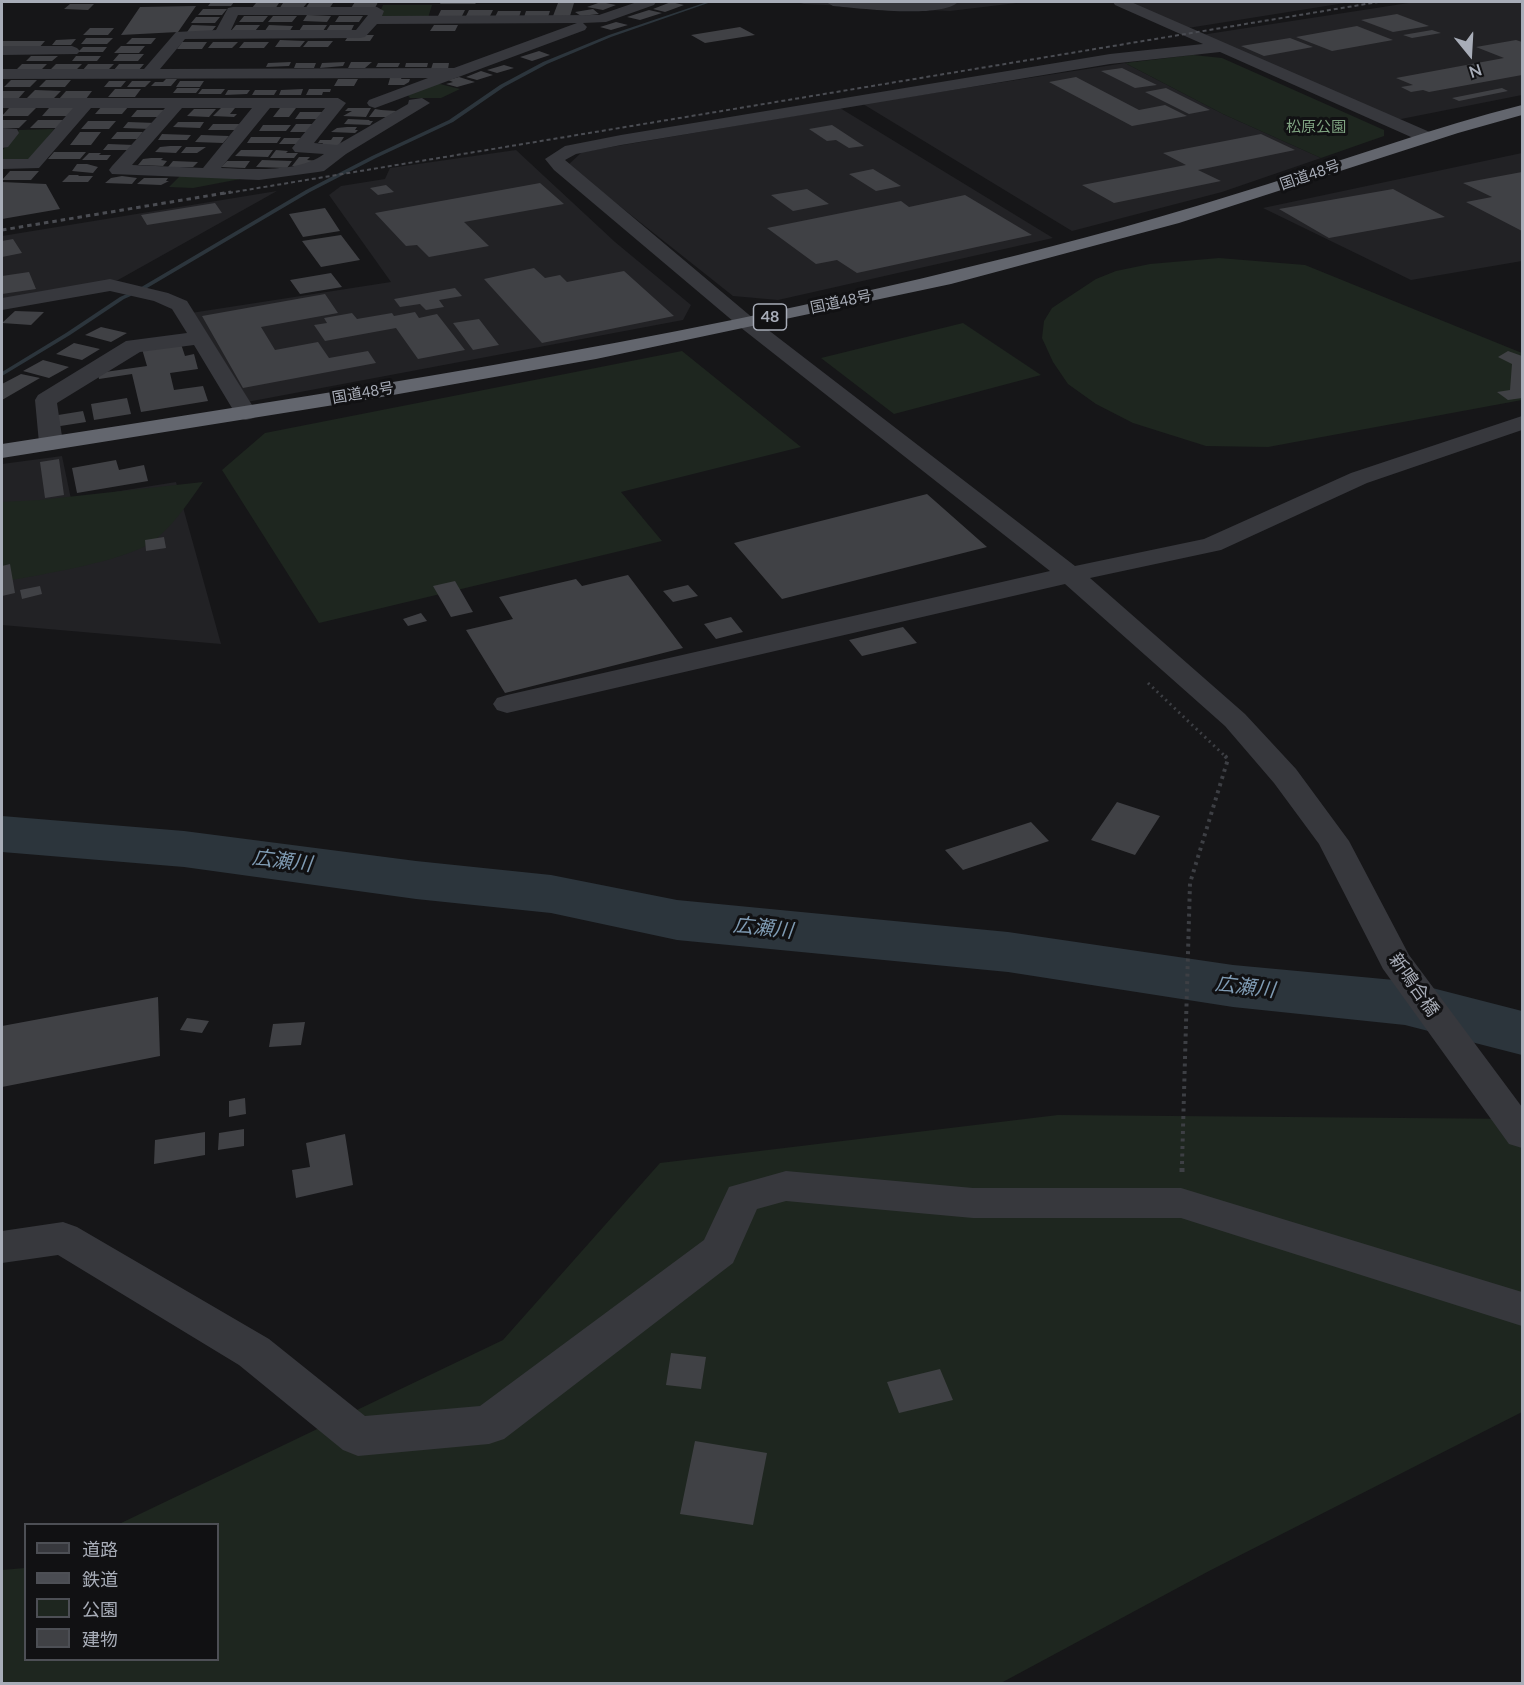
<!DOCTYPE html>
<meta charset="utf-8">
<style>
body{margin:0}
#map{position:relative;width:1524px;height:1685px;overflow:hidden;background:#161618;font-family:Lato,"Noto Sans JP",sans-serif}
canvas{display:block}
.frame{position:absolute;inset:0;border:3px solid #a8adb8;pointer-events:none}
.legend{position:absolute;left:24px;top:1523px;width:195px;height:138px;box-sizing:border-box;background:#111113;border:2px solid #4d4f55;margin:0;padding:8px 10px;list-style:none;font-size:18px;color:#a8adb8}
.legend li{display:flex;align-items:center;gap:12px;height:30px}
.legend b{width:30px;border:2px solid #4d4f55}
.north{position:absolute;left:1440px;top:24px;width:60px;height:60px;-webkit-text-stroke:4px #111113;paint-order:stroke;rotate:162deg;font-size:16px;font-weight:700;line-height:24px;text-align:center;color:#a8adb8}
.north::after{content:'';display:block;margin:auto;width:21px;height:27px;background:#a8adb8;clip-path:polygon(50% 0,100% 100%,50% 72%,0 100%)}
</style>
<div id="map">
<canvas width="1524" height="1685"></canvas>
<div class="frame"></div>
<ul class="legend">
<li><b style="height:8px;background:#37383d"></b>道路</li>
<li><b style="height:8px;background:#4a4c52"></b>鉄道</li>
<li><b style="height:16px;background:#1e261f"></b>公園</li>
<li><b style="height:16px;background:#404145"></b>建物</li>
</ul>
<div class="north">N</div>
</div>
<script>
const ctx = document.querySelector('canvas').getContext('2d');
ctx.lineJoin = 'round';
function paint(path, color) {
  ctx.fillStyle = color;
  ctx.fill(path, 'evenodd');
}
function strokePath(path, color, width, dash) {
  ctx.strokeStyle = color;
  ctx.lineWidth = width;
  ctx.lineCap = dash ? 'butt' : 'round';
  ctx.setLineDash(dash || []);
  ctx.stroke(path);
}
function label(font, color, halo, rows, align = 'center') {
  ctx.font = font + ' Lato,"Noto Sans JP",sans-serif';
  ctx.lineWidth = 6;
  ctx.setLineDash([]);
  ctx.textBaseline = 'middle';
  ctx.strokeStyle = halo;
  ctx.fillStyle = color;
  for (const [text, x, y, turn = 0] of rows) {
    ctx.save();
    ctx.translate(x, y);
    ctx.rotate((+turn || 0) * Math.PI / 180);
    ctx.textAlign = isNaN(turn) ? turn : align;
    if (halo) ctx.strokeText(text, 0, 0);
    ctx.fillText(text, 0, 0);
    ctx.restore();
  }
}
paint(new Path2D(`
 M797 2H1025L950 11 804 4Z
 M1129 2H1351L1188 28Z
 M1415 2H1522V95L1396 120 1201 35Z
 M1125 63 1223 114 1321 158 1222 192 1072 231 863 104Z
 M840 108 1053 238 778 300 733 296 568 165 582 152Z
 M516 150 615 242 691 305 683 320 247 402 191 313 391 282 329 195 341 186 385 179 390 168Z
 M1522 153V261L1411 280 1263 208Z
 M277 191 118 280 2 299V236Z
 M62 456 71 499 176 482 221 644 2 625V464Z`), '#222225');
paint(new Path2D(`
 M383 5H432L428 18 378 16Z
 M1193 55 1222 58 1384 130V136L1321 158 1223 114 1125 63Z
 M436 83 460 89 441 98H410L407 94Z
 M54 129 28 162H2V151L19 130Z
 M182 174 251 177 193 188 169 187Z
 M1219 258 1305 265 1522 353V400L1268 447 1206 446 1133 423 1096 404 1068 384 1053 362 1042 338 1044 321 1052 308 1096 279 1116 271 1150 264Z
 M963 323 1041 375 894 414 821 358Z
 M682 351 801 447 621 492 662 541 319 623 222 470 265 433Z
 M203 482C189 502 175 523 156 539 131 561 37 575 2 582V502L40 500Z
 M1058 1115 1522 1119V1412L1209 1571 1001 1683 2 1684V1570L25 1568 26 1660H218V1524H119L503 1340 660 1163Z`), '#1e261f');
paint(new Path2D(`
 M707 2H711L611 37 547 64 504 87 453 122 376 158 310 192 142 291 124 299 70 335 2 376V372L66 333 120 297 138 289 306 190 372 156 449 120 500 85 543 62 609 35Z`), '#2c353c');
paint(new Path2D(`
 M2 816 184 831 416 861 551 875 677 900 1008 932 1233 965 1405 981 1522 1011V1055L1405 1025 1233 1007 1008 972 677 940 551 913 416 899 184 867 2 852Z`), '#2c353c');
paint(new Path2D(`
 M211 2H234L231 6H208Z
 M355 2H378L375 8H351Z
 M441 2H477L475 4H440Z
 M601 2 616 5 603 10 587 7Z
 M671 2 684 5 665 12 653 9Z
 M256 3H279L275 9H251Z
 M283 3H307L302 9H279Z
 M309 3H333L329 9H305Z
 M558 3H574L570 16H553Z
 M70 4H94L88 10 64 9Z
 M196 6 178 32 121 35 140 7Z
 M203 9H227L222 15H198Z
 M593 9 599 14 581 16 575 12Z
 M441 10H465L462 16H438Z
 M469 10H493L490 16H466Z
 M649 10 662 13 640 20 627 17Z
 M498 11H521L519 17H495Z
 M526 11H550L548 17H524Z
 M1397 14 1429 26 1393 32 1361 20Z
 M307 15 331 16 327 22 303 21Z
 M244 16H268L263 22H239Z
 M273 16H297L292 22H268Z
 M339 16H363L359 22H335Z
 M196 17H220L215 23H191Z
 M616 22 628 25 611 30 600 27Z
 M192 25 216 26 211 32H187Z
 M236 25H260L255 31H231Z
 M269 25 293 26 289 32H264Z
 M303 25H327L323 31H299Z
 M330 25H354L351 31H326Z
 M434 25H458L455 31H430Z
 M1357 26 1393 40 1332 51 1296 37Z
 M740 27 755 35 705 43 691 35Z
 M90 28H114L108 35H83Z
 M1432 30 1441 33 1412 38 1403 35Z
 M349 35H374L370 41H345Z
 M86 38H113L107 44H81Z
 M132 38H156L151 44H126Z
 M1290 38 1313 47 1264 56 1241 46Z
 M76 39 71 45H52L56 40Z
 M280 40 305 41 300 47H275Z
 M1516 40 1522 42V75L1429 92 1423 90 1411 92 1401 87 1413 85 1396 78 1504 58 1476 47Z
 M3 41H45L38 49 2 48Z
 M308 41H333L328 47H303Z
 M182 42H207L202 49H177Z
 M213 42H238L232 48H208Z
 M244 42H269L264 48H239Z
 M121 46H145L139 53H114Z
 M83 47H107L103 52H78Z
 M539 51 550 55 532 61 520 57Z
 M119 54H144L138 61H113Z
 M31 56H58L52 61H26Z
 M76 56H101L97 61H72Z
 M291 62 289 66 266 67 268 63Z
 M345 62 343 66 320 68 322 63Z
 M351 62H372L365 68H348Z
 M296 63H316L314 68H294Z
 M378 63H400L398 67H376Z
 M406 63H428L427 67H405Z
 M433 63H449L448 69H431Z
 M22 64H47L40 71H15Z
 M56 64H82L75 71H49Z
 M88 64H114L107 71H82Z
 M119 64H144L138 71H113Z
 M504 65 514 68 497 73 487 70Z
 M1122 68 1157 85 1135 88 1101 71Z
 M481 71 493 75 477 80 466 77Z
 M402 77 401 79H410L409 82 404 85H388L390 78Z
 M459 77 475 82 457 87 446 84 453 82 448 80Z
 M1076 77 1139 110 1165 105 1187 116 1132 126 1049 82Z
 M166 79H177L171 86H151L155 82H163Z
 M338 79H358L354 86H334Z
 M11 80H37L30 87H4Z
 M46 80H71L65 87H39Z
 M109 81H126L121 87H104Z
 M132 81H151L145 87H127Z
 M180 81H204L200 87H176Z
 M177 88H200L196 93H173Z
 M1166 88 1210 110 1189 114 1145 92Z
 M1502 88 1508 91 1459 101 1452 98Z
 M115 89H141L135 97H108Z
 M202 89H225L221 94H198Z
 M303 89 301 95H279L281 90Z
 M309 89H331L330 92H323L322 95H306Z
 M35 90 61 91 54 98H27Z
 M228 90H250L247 94 225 95Z
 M255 90H277L274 95H252Z
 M2 91H25L18 99H2Z
 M66 91H92L86 99H59Z
 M102 106H129L122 114H95Z
 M9 108H36L28 116H2Z
 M49 108H76L69 116H42Z
 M221 108H235L230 114H237L234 117 213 116Z
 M280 108H296L289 117H273Z
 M348 108H371L366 117 343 116 352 111H345Z
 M194 109H216L209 117 187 116Z
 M375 109 381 110 397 111 387 117H369Z
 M137 110H165L159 117H131Z
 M300 112H326L322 119H295Z
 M348 119 370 120 369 121H373L370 125 344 124Z
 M2 120H27L19 128H2Z
 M38 120H65L58 128H30Z
 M88 121H116L109 129H81Z
 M128 122 156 123 150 129 123 128Z
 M178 122H204L200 128 173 127Z
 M213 124H240L236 130H208Z
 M296 124H316L311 132H290Z
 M263 125H291L286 131H259Z
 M832 125 864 146 849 148 836 140 827 141 809 129Z
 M347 127H357L355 130H358L355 133 331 132 337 128Z
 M80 132H101L91 145H70Z
 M117 132H143L137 139H111Z
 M162 134 191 135 187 140H158Z
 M1261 134 1295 150 1198 170 1221 181 1114 203 1082 185 1186 165 1163 153Z
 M201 135 229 136 223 143 195 142Z
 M251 137H281L277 143H247Z
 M333 137H344L339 145 321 146 323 143H318L320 140H331Z
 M284 138H306L302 144H279Z
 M108 144 134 145 130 150H103Z
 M170 146H182L176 153 155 152 160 147Z
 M186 147H206L197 153H181Z
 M241 150H273L268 157 235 156Z
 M276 150 288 151 286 153H298L294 158H270Z
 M54 152H86L80 159H48Z
 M89 153H101L99 155H111L107 160H82Z
 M299 157H310L307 160 318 161 314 166H292Z
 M151 158H163L161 160 167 161 163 166 138 165 143 159Z
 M262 160 292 161 287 168 256 167Z
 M173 161 198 162 193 167H168Z
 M227 161H250L245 168 221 167Z
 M77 164H87L98 167 93 173 72 171Z
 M873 169 901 186 876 191 849 174Z
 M10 171H39L31 180H2Z
 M1522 172V231L1466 202 1492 197 1463 183Z
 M69 175H79L78 176H93L88 182H62Z
 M122 176 137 178 132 184 105 183 111 178Z
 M144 178H168L166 181H169L161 185 137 184Z
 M2 182 46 184 60 209 2 219Z
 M540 183 564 204 464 222 489 246 429 257 417 245 406 246 375 213Z
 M386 185 394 192 378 195 370 188Z
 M807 189 829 204 793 211 771 195Z
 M1393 189 1445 217 1329 238 1279 209Z
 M965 195 1032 235 857 273 837 260 816 264 767 228 901 201 909 207Z
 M215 203 222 213 147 225 141 215Z
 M325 208 340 231 303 237 289 214Z
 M341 235 360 260 321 267 302 241Z
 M13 239 22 253 2 257V241Z
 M534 268 545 278 560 275 567 282 624 271 674 316 542 343 484 279Z
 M29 272 36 289 2 294V276Z
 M331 273 342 287 300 294 290 280Z
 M455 288 462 296 439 300 444 307 426 310 420 304 400 307 394 299Z
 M325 294 338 313 261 327 275 350 318 342 329 358 368 351 376 363 243 388 202 316Z
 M15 311 44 312 31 325 2 323Z
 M415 312 419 318 437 314 465 350 418 359 396 328 325 341 314 325 327 323 324 318 352 313 357 319 392 313 394 316Z
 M479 319 499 345 473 350 453 323Z
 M101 327 127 333 111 342 85 335Z
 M74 343 100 349 82 360 56 354Z
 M181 344 185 356 194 354 198 369 170 373 174 390 203 386 208 401 141 412 132 374 99 379 98 373 147 366 142 349Z
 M1508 351 1522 356V398L1508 400 1497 392 1510 390 1512 364 1498 357Z
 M43 360 69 367 49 378 23 371Z
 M21 374 40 378 2 400V384Z
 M127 398 131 414 94 420 91 404Z
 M83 411 86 422 54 427 52 416Z
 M59 459 64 495 45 498 40 462Z
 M116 460 119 470 144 465 148 481 77 493 72 468Z
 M927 494 987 547 782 599 734 543Z
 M164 537 166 548 146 551 145 540Z
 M10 564 15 593 2 596V566Z
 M628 575 683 648 505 693 466 630 513 619 499 597 576 579 582 586Z
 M455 581 473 612 451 617 433 586Z
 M688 585 698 596 673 602 663 591Z
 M40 586 42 594 22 599 20 590Z
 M421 613 427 621 408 626 403 619Z
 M731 617 743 632 716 639 704 624Z
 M903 627 917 643 862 656 849 640Z
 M1117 802 1160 816 1135 855 1091 840Z
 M1031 822 1049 841 963 870 945 850Z
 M158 997 160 1056 2 1087V1026Z
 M187 1018 209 1021 202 1033 180 1030Z
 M305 1022 301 1045 269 1047 273 1024Z
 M245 1098 246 1114 229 1117V1101Z
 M244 1129V1146L218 1150 219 1133Z
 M205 1132V1155L154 1164 155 1140Z
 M345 1134 353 1185 296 1198 292 1170 310 1167 306 1143Z
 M671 1353 706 1357 701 1389 666 1385Z
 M940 1369 953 1400 899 1413 887 1382Z
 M695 1441 767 1453 753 1525 680 1514Z`), '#404145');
strokePath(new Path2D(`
 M1148 683 1227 758`), '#3d3f44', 3, [2, 4]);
strokePath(new Path2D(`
 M1182 1164 1190 883 1228 759 1225 756`), '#3d3f44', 4, [3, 4.5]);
strokePath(new Path2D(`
 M1182 1172V1163`), '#3d3f44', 5, [4, 6]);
paint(new Path2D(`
 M637 2H656L654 5 606 22 583 23 587 27 585 30 375 108 369 106 367 103 369 100 428 78 2 79V69H144L176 32 216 30 228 8 233 7H377L384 11 382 16 599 15ZM238 15H368L356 30H231ZM577 23 454 68 160 69 185 39 360 38 365 37 377 24Z
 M826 2H958C942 19 857 8 833 6Z
 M1113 2H1131L1432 133 1434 137 1432 141H1420L1220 52 1110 64 621 145 576 154 565 160 754 319 1075 566 1204 539 1351 473 1522 416V430L1367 483 1221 550 1090 578 1245 714 1296 769 1349 841 1409 955 1522 1107V1148L1509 1144 1383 969 1319 844 1274 783 1225 726 1065 584 507 713 497 710 493 704 497 698 507 695 1050 571 740 327 554 170 545 159 565 146 621 135 1110 54 1203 44 1115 5Z
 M72 46 77 48 80 51 77 54 2 55V46Z
 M2 98H338L346 103 314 143 337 145 408 104 409 100 422 98 430 103 346 154 324 171 318 172 259 180 112 174 109 170 112 166 165 108H91L39 168 2 169V159H28L73 108H2ZM182 108H252L203 168 132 165ZM270 108H325L292 148 295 152 324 154C299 173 251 169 221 168Z
 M2 128 17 129 19 133 8 147 2 148Z
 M110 279 168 293 187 301 257 413 254 418 246 420 238 418 194 345 140 352 57 403 63 443 59 448 51 450 43 448 39 443 35 400 38 395 126 341 187 333 172 309 154 301 110 291 2 310V298Z
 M786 1171 973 1188H1181L1522 1292V1326L1181 1218H973L786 1201 757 1209 733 1263 504 1439 489 1444 358 1456 343 1450 239 1365 58 1255 2 1263V1231L63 1222 77 1227 269 1339 365 1416 480 1406 704 1240 729 1187Z`), '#37383d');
paint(new Path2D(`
 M1522 105V115L1458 133 1179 223 951 284 596 359 359 401 2 458V444C329 393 659 344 981 264 1077 241 1173 214 1268 184 1352 157 1436 127 1522 105Z`), '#63666e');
strokePath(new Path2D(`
 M222 194 1378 2`), '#4a4c52', 2, [4, 3]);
strokePath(new Path2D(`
 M2 230 231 192`), '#4a4c52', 3, [4.5, 4]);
label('15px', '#7fa381', '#111113', [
 ["松原公園",1316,127]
]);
label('15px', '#a8adb8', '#111113', [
 ["国道48号",1310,175,-19],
 ["国道48号",841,302,-12],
 ["国道48号",363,393,-10]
]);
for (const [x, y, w] of [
 [770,317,33]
]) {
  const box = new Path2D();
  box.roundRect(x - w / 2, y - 13, w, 26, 4.5);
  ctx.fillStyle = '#111113';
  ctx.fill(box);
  strokePath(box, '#a8adb8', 1.5);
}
label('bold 16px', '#a8adb8', null, [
 ["48",770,317]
]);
label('18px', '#a8adb8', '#111113', [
 ["新鳴合橋",1414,985,55]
]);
label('italic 20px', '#7f9bb3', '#111113', [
 ["広瀬川",282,861,7],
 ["広瀬川",763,928,6],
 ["広瀬川",1245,987,7]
]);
</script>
